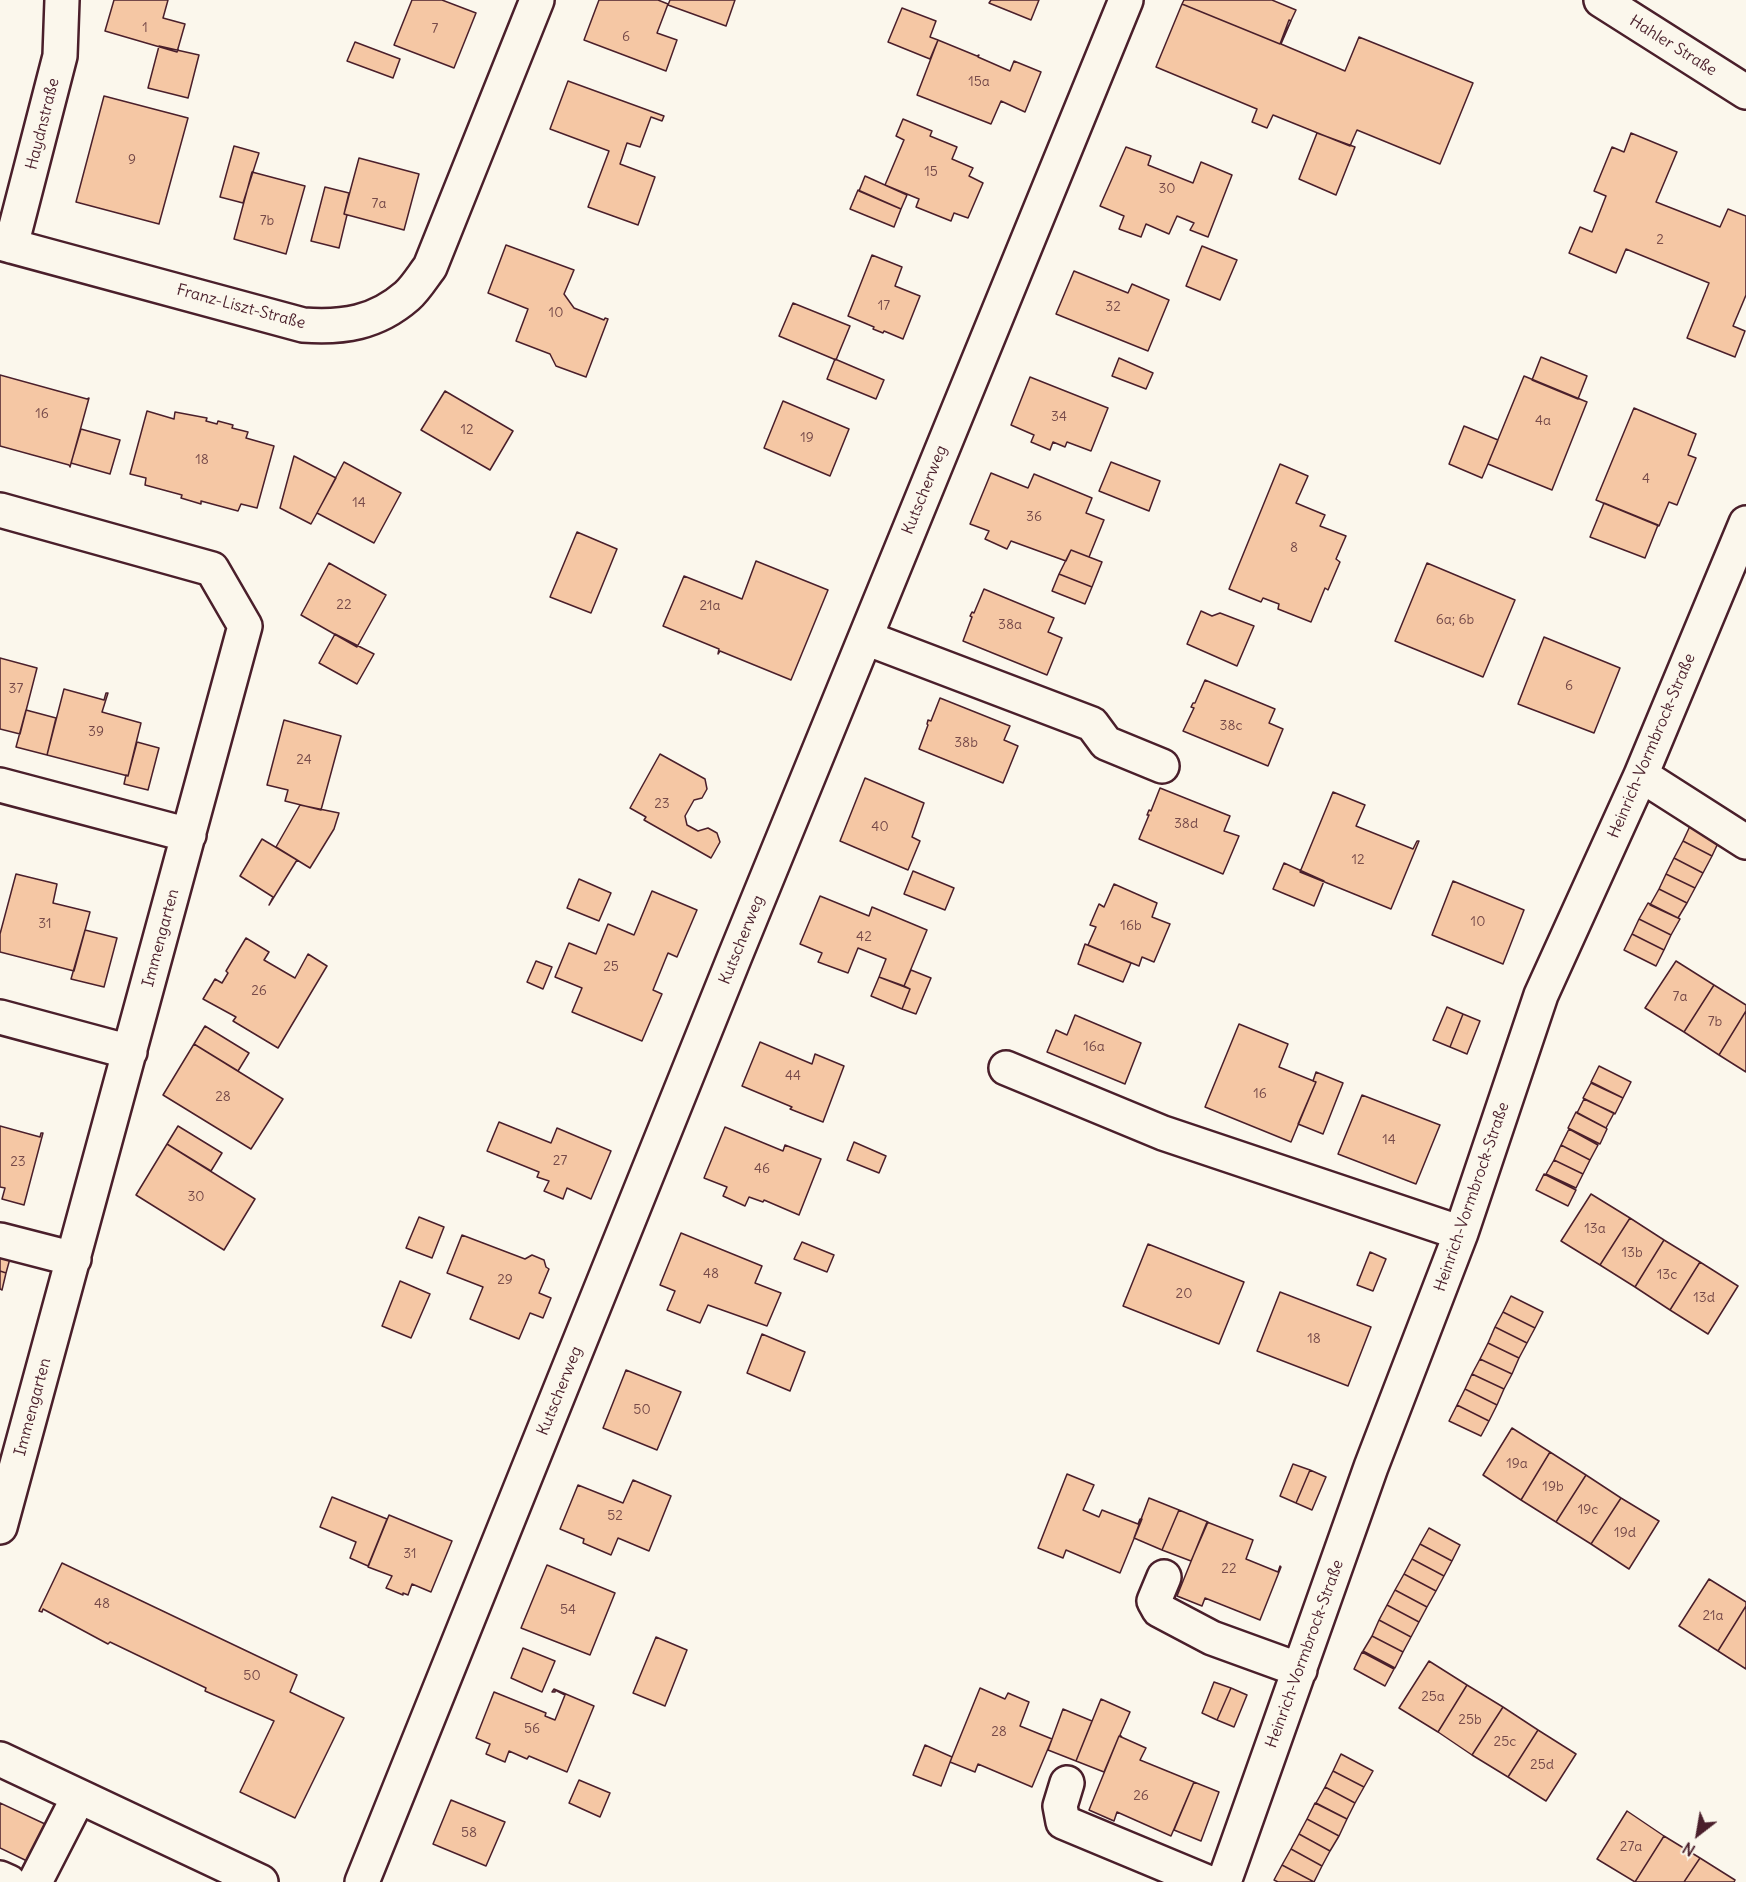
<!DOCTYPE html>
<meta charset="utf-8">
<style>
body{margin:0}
#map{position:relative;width:1746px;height:1882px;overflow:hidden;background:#fbf7ec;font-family:Delius,sans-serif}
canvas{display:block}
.north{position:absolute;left:1668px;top:1804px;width:60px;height:60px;-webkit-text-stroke:4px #fbf7ec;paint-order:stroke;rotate:211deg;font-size:16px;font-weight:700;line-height:24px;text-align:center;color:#4a1f2b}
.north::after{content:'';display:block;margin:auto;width:21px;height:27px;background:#4a1f2b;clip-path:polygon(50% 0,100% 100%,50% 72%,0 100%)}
</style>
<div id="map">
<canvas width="1746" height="1882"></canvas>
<div class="north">N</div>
</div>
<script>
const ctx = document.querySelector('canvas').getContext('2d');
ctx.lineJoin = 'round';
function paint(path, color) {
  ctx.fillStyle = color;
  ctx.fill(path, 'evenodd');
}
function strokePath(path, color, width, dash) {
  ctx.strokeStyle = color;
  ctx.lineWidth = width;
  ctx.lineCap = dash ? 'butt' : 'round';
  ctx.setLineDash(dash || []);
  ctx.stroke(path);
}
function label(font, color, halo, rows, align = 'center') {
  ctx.font = font + ' Delius,sans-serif';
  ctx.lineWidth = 4.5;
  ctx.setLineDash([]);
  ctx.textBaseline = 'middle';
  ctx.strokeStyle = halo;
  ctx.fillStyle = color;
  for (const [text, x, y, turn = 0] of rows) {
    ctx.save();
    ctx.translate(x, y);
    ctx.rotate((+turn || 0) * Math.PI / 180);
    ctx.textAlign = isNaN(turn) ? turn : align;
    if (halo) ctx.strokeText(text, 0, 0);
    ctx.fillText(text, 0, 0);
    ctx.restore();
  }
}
const building = new Path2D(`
 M114 0H168L163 18 185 24 177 52 105 31Z
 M412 0H442L476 13 454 68 394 45Z
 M599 0H658L668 4 657 33 677 40 666 71 584 40Z
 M670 0H735L726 26 668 5Z
 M991 0H1039L1031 20 989 3Z
 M1184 0H1272L1296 10 1280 44 1182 4Z
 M1182 4 1280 44 1289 20 1291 21 1281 44 1345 71 1359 37 1473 83 1440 164 1357 130 1350 146 1273 115 1267 128 1252 122 1257 109 1156 67Z
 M902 8 936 21 930 37 938 40 930 59 888 42Z
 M938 40 977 56 979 55 978 57 1010 71 1014 61 1041 72 1025 112 1001 101 991 124 917 95Z
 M355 42 400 59 393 78 347 61Z
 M159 46 199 55 188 98 148 88Z
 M568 81 664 116 662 121 651 117 640 147 627 143 620 164 655 177 638 225 588 207 609 151 550 129Z
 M104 96 188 118 159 224 76 202Z
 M903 119 932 131 930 136 957 147 952 159 973 168 969 176 983 183 968 218 954 213 951 221 916 207 919 199 885 185 904 140 896 136Z
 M1317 133 1355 147 1336 195 1299 179Z
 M1631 133 1677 152 1656 202 1720 227 1728 209 1746 216V295L1733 326 1745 331 1735 357 1687 338 1709 283 1626 249 1616 273 1569 253 1580 227 1592 232 1606 196 1594 191 1612 147 1624 152Z
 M234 146 259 153 243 203 220 197Z
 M1126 147 1151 156 1148 165 1193 183 1201 162 1232 175 1208 237 1190 230 1194 223 1177 216 1169 234 1146 224 1141 237 1119 229 1124 216 1100 206Z
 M359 158 419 174 404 230 344 214Z
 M252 172 305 186 286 254 234 239Z
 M865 176 907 195 901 209 859 191Z
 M325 187 349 193 344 214 347 215 339 248 311 241Z
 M858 190 901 209 894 227 850 209Z
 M506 245 574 270 564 294 574 308 604 320 605 318 608 319 586 377 556 366 550 354 516 341 528 309 488 293Z
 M1202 246 1237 260 1220 300 1186 286Z
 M872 255 902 267 895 286 920 296 903 339 884 331 883 333 873 329 874 327 848 316Z
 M1074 271 1128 293 1132 284 1169 300 1148 351 1056 314Z
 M793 303 850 326 836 360 779 336Z
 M1541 357 1587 376 1578 399 1532 380Z
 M1119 358 1153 373 1146 389 1112 376Z
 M835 359 884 380 876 399 827 379Z
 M0 375 87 399 89 398 70 467 69 465 0 446Z
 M1524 376 1587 402 1552 490 1488 464Z
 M1030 377 1108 408 1091 451 1067 442 1065 447 1053 442 1050 450 1031 442 1034 435 1011 425Z
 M445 391 513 431 490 470 421 430Z
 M783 401 849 429 830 476 764 448Z
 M1634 408 1696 434 1688 455 1696 458 1677 505 1669 502 1659 526 1596 500Z
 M147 411 174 419 175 412 207 418 206 421 217 424 218 421 233 425 232 428 248 432 246 438 274 446 257 508 241 504 238 511 201 501V504L181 498 182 495 145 485 146 478 130 474Z
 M1464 426 1498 440 1482 478 1449 464Z
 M81 429 120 440 110 474 71 463Z
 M294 456 336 478 311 524 280 508Z
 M344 462 401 493 374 543 317 513Z
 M1111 462 1160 481 1149 511 1099 491Z
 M1280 464 1308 476 1296 503 1325 515 1320 526 1346 536 1336 559 1340 562 1328 590 1325 588 1311 622 1278 609 1279 604 1263 598 1261 602 1229 589Z
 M991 473 1028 488 1034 474 1092 498 1086 513 1104 520 1089 557 1071 550 1066 561 1011 541 1007 549 985 539 989 531 970 524Z
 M1604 503 1658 525 1645 558 1590 537Z
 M577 532 617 549 591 613 550 597Z
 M1071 550 1102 562 1092 587 1059 574Z
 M756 561 828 590 791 680 720 651 718 654 719 649 663 626 684 576 742 599Z
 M329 563 386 595 357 647 301 615Z
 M1427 563 1515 600 1483 677 1395 641Z
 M1059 574 1092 587 1085 604 1052 591Z
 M984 589 1054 618 1048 632 1062 638 1047 675 963 641 972 617 970 616 972 612 974 613Z
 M1201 611 1212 616 1220 613 1254 626 1237 666 1187 644Z
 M335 634 374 654 357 684 319 663Z
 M1544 637 1620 668 1594 733 1518 704Z
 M0 658 37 668 20 734 0 729Z
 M1205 680 1275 709 1269 723 1283 729 1268 766 1183 731 1194 708 1191 707 1193 703H1195Z
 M64 689 104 700 106 693H108L102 712 141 723 128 776 47 755Z
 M940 698 1010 726 1004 740 1018 746 1003 783 919 749 928 725 927 724 928 720 931 721Z
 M26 710 56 718 47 755 16 747Z
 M284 720 341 736 321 810 285 801 288 790 267 785Z
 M137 742 159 748 148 790 124 784 126 775 128 776Z
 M660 754 705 779 707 789 702 798 694 800 685 816 687 825 698 831 708 828 717 833 720 842 711 858 644 820 646 817 630 808Z
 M865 778 924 803 912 837 920 841 908 870 840 841Z
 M1160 788 1230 816 1224 831 1239 836 1223 874 1139 839 1149 815H1147L1149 810 1151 811Z
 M1333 792 1365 805 1356 826 1413 849 1417 841H1419L1391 909 1300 872Z
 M300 805 339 813 334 829 310 868 276 847Z
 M1690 826 1719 841 1712 856 1683 841Z
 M262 839 297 860 269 905 273 897 240 876Z
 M1683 841 1712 856 1703 873 1674 858Z
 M1674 858 1703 873 1695 888 1666 874Z
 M1284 863 1324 881 1314 906 1273 889Z
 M913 871 954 888 945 910 904 894Z
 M16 874 57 884 53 903 90 912 74 971 0 952V934Z
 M1666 874 1695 888 1687 903 1659 889Z
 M579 879 611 893 599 921 567 908Z
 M1453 881 1524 910 1503 964 1432 935Z
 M1114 884 1157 903 1152 917 1170 924 1154 962 1142 957 1139 966 1088 945 1096 927 1090 925 1099 904 1104 907Z
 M1659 889 1687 903 1678 918 1650 905Z
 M652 891 697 910 677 957 668 953 653 990 662 994 642 1041 572 1012 582 988 555 977 569 943 596 954 608 924 634 935Z
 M820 896 869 916 872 907 927 930 904 986 879 977 886 959 858 948 848 973 818 962 822 953 800 944Z
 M1648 903 1680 919 1671 935 1639 919Z
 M1639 919 1671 935 1664 950 1632 934Z
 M85 930 117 938 104 987 71 979Z
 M1632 934 1664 950 1656 966 1624 950Z
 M246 938 269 952 264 960 295 978 308 954 327 966 278 1048 233 1021 236 1017 203 999 215 979 222 983 228 973 226 971Z
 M1085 944 1131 963 1123 982 1078 964Z
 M536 961 552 967 543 989 527 982Z
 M1676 961 1714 985 1684 1032 1645 1008Z
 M911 970 931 978 916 1014 902 1009 910 989 904 986Z
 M879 977 910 989 902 1009 871 996Z
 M1714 985 1746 1005V1011L1719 1055 1684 1032Z
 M1447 1007 1463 1014 1450 1047 1433 1040Z
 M1746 1011V1072L1719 1055Z
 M1463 1014 1480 1021 1467 1054 1450 1047Z
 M1075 1015 1141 1043 1125 1084 1047 1052 1056 1030 1067 1035Z
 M1239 1024 1288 1044 1279 1067 1316 1082 1291 1142 1205 1107Z
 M205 1026 249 1053 238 1071 194 1044Z
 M760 1042 812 1064 815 1054 844 1066 823 1122 790 1109 792 1107 742 1086Z
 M194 1044 283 1099 251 1149 163 1095Z
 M1599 1066 1631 1082 1623 1098 1591 1082Z
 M1316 1072 1343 1083 1323 1134 1298 1124 1316 1082 1313 1081Z
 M1591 1083 1623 1098 1615 1114 1583 1098Z
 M1362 1095 1440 1125 1416 1184 1338 1154Z
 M1584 1099 1614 1113 1606 1128 1577 1113Z
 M1576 1112 1606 1128 1607 1129 1600 1144 1568 1128Z
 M499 1122 551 1143 557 1128 611 1151 591 1199 567 1188 563 1199 544 1191 549 1181 537 1177 539 1172 487 1151Z
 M0 1126 40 1137 41 1133H43L24 1205 2 1199 5 1188 0 1187Z
 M178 1126 222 1153 211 1171 167 1144Z
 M725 1127 783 1151 785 1145 821 1159 799 1215 764 1200 763 1202 749 1197 745 1206 723 1196 727 1187 704 1178Z
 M1569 1129 1598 1145 1590 1160 1561 1145Z
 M854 1142 886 1156 879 1173 847 1160Z
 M167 1144 255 1199 224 1250 136 1195Z
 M1561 1145 1590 1160 1583 1174 1554 1160Z
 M1554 1160 1583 1174 1576 1188 1546 1174Z
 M1544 1174 1576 1190 1568 1206 1536 1190Z
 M1591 1194 1630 1218 1600 1265 1561 1241Z
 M419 1217 444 1227 432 1258 406 1248Z
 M1630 1218 1664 1240 1635 1287 1600 1265Z
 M681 1233 762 1266 755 1283 781 1293 767 1326 708 1305 700 1323 667 1310 675 1291 660 1285Z
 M462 1235 525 1259 532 1255 544 1260 546 1267 549 1269 539 1293 551 1298 543 1318 530 1313 519 1339 470 1319 483 1287 447 1273Z
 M1664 1240 1700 1262 1670 1310 1635 1287Z
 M802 1242 834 1255 827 1272 794 1259Z
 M1148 1244 1244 1282 1219 1344 1123 1306Z
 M0 1252 11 1255 6 1273 0 1271Z
 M1370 1252 1386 1259 1373 1291 1357 1285Z
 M1700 1262 1738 1286 1708 1334 1670 1310Z
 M0 1271 6 1273 2 1290 0 1289Z
 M400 1281 430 1294 411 1338 382 1326Z
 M1280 1292 1371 1327 1348 1386 1257 1351Z
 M1511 1296 1543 1312 1535 1328 1503 1312Z
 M1503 1312 1535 1328 1527 1343 1495 1327Z
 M1495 1327 1527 1343 1519 1358 1488 1343Z
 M762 1334 805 1352 790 1391 747 1373Z
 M1488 1343 1519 1358 1512 1374 1480 1359Z
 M1480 1359 1512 1374 1504 1389 1472 1374Z
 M626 1370 681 1392 657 1450 603 1428Z
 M1472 1374 1504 1389 1497 1405 1465 1389Z
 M1465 1389 1497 1405 1489 1421 1457 1405Z
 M1457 1405 1489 1421 1481 1436 1449 1421Z
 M1512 1428 1550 1452 1521 1500 1483 1475Z
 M1550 1452 1586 1475 1556 1522 1521 1500Z
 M1293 1464 1310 1470 1296 1503 1280 1496Z
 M1310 1470 1326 1477 1312 1510 1296 1503Z
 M1067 1474 1094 1485 1083 1510 1099 1517 1102 1510 1138 1524 1140 1519H1142L1120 1573 1066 1550 1063 1558 1038 1548Z
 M1586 1475 1621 1498 1591 1544 1556 1522Z
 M633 1480 671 1496 649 1551 618 1538 611 1555 583 1543 584 1539 560 1529 578 1485 623 1503Z
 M332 1497 387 1519 368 1566 350 1558 356 1542 320 1527Z
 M1149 1498 1179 1510 1162 1550 1134 1538Z
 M1621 1498 1659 1521 1629 1569 1591 1544Z
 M1179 1510 1208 1522 1191 1561 1162 1550Z
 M389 1515 452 1541 431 1592 412 1584 408 1595 403 1593V1595L386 1588 392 1576 368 1567Z
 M1207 1522 1253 1540 1246 1559 1278 1572 1280 1566 1281 1567 1260 1620 1205 1598 1202 1606 1177 1596Z
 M1429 1528 1460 1545 1452 1561 1420 1544Z
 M1420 1544 1452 1561 1444 1576 1412 1559Z
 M1412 1559 1444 1576 1436 1591 1404 1574Z
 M62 1563 297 1675 290 1692 344 1718 295 1818 240 1792 274 1721 205 1691 206 1688 110 1642 108 1644 43 1609 42 1612 39 1611Z
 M547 1565 615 1593 590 1655 521 1628Z
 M1404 1574 1436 1591 1427 1607 1395 1590Z
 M1709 1579 1746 1602V1606L1718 1651 1679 1626Z
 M1395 1590 1427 1607 1419 1622 1387 1605Z
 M1387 1605 1419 1622 1411 1637 1379 1620Z
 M1746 1606V1669L1718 1651Z
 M1379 1620 1411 1637 1403 1652 1372 1636Z
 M1372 1636 1403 1652 1395 1668 1363 1651Z
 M656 1637 687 1650 665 1706 633 1693Z
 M523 1648 555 1661 542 1692 511 1678Z
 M1362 1652 1394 1669 1385 1686 1354 1669Z
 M1429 1661 1467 1685 1438 1732 1399 1708Z
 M1214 1682 1231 1688 1217 1720 1202 1713Z
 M1467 1685 1503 1707 1472 1755 1438 1732Z
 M980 1688 1005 1699 1008 1693 1029 1702 1020 1726 1052 1739 1032 1787 978 1764 975 1772 950 1762Z
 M1231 1688 1247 1695 1234 1727 1217 1720Z
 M554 1689 594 1706 567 1772 529 1756 527 1759 509 1751 505 1762 486 1754 490 1744 476 1738 494 1692 546 1713 545 1716 555 1720 565 1695 555 1690V1692H552Z
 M1101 1699 1130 1712 1120 1735 1122 1737 1119 1736 1104 1772 1076 1761Z
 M1503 1707 1538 1730 1508 1777 1472 1755Z
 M1063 1709 1092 1721 1076 1761 1048 1750Z
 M1538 1730 1576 1754 1546 1801 1508 1777Z
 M1119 1736 1146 1748 1140 1760 1194 1782 1171 1836 1117 1812 1114 1821 1089 1810Z
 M925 1745 952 1757 941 1786 913 1775Z
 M1341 1754 1373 1771 1364 1787 1333 1771Z
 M1333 1771 1364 1787 1355 1803 1325 1787Z
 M579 1780 610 1793 600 1817 569 1803Z
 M1194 1782 1219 1792 1201 1841 1174 1830Z
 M1325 1787 1355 1803 1347 1819 1316 1803Z
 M451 1800 505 1822 486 1866 433 1844Z
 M0 1803 45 1824 27 1861 0 1848Z
 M1315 1803 1347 1819 1339 1836 1307 1819Z
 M1627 1811 1664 1836 1635 1882 1597 1859Z
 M1307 1819 1339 1836 1330 1851 1299 1834Z
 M1299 1834 1330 1851 1322 1866 1291 1849Z
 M1664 1836 1700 1858 1684 1882H1635Z
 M1291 1849 1322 1866 1314 1882 1282 1865Z
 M1700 1858 1735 1880 1734 1882H1684Z
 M1282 1865 1314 1882H1278L1274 1880Z`);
paint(building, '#f5c7a4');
strokePath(building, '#4a1f2b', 1.5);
const minor = new Path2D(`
 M1601 0 1746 92
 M0 243 303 325C343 328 376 323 407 296 416 288 423 276 430 267L537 0
 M11 246 60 56 62 0
 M0 510 212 569 245 626 0 1527
 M866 638 1092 724 1106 743 1162 766
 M1641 775 1746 842
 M0 785 189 835
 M0 1017 130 1052
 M1006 1068 1163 1133 1461 1233
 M0 1240 74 1259
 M1164 1577 1154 1601 1159 1610 1212 1638 1300 1670
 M0 1759 261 1882
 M1067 1783 1060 1806 1063 1822 1207 1882
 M0 1878 9 1882
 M35 1882 78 1798
 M362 1882 735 956 1126 0
 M1224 1882 1371 1467 1461 1233 1541 995 1641 775 1746 523`);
strokePath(minor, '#4a1f2b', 38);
strokePath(minor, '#fbf7ec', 33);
label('14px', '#754949', null, [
 ["1",145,28],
 ["7",435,29],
 ["6",626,37],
 ["15a",979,82],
 ["9",132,160],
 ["15",931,172],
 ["30",1167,189],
 ["7a",379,204],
 ["7b",267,221],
 ["2",1660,240],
 ["17",884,306],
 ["32",1113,307],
 ["10",556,313],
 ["16",42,414],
 ["34",1059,417],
 ["4a",1543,421],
 ["12",467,430],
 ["19",807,438],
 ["18",202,460],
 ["4",1646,479],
 ["14",359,503],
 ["36",1034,517],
 ["8",1294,548],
 ["22",344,605],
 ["21a",710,606],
 ["6a; 6b",1455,620],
 ["38a",1010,625],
 ["6",1569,686],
 ["37",16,689],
 ["38c",1231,726],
 ["39",96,732],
 ["38b",966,743],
 ["24",304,760],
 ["23",662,804],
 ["38d",1186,824],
 ["40",880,827],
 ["12",1358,860],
 ["10",1478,922],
 ["31",45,924],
 ["16b",1131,926],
 ["42",864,937],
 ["25",611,967],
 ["26",259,991],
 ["7a",1680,997],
 ["7b",1715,1022],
 ["16a",1094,1047],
 ["44",793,1076],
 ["16",1260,1094],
 ["28",223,1097],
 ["14",1389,1140],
 ["27",560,1161],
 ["23",18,1162],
 ["46",762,1169],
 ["30",196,1197],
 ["13a",1595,1229],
 ["13b",1632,1253],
 ["48",711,1274],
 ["13c",1667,1275],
 ["29",505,1280],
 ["20",1184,1294],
 ["13d",1704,1298],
 ["18",1314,1339],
 ["50",642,1410],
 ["19a",1517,1464],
 ["19b",1553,1487],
 ["19c",1588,1510],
 ["52",615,1516],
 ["19d",1625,1533],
 ["31",410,1554],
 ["22",1229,1569],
 ["48",102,1604],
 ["54",568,1610],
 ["21a",1713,1616],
 ["50",252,1676],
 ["25a",1433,1697],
 ["25b",1470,1720],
 ["56",532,1729],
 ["28",999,1732],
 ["25c",1505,1742],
 ["25d",1542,1765],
 ["26",1141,1796],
 ["58",469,1833],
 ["27a",1631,1847]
]);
label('16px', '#4a1f2b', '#fbf7ec', [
 ["Hahler Straße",1673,46,32],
 ["Haydnstraße",43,124,-76],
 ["Franz-Liszt-Straße",241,307,15],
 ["Kutscherweg",925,490,-68],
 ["Heinrich-Vormbrock-Straße",1652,746,-67],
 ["Immengarten",161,938,-75],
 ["Kutscherweg",742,940,-68],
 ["Heinrich-Vormbrock-Straße",1472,1197,-71],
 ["Kutscherweg",560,1391,-68],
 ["Immengarten",33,1407,-75],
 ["Heinrich-Vormbrock-Straße",1305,1654,-70]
]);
</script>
